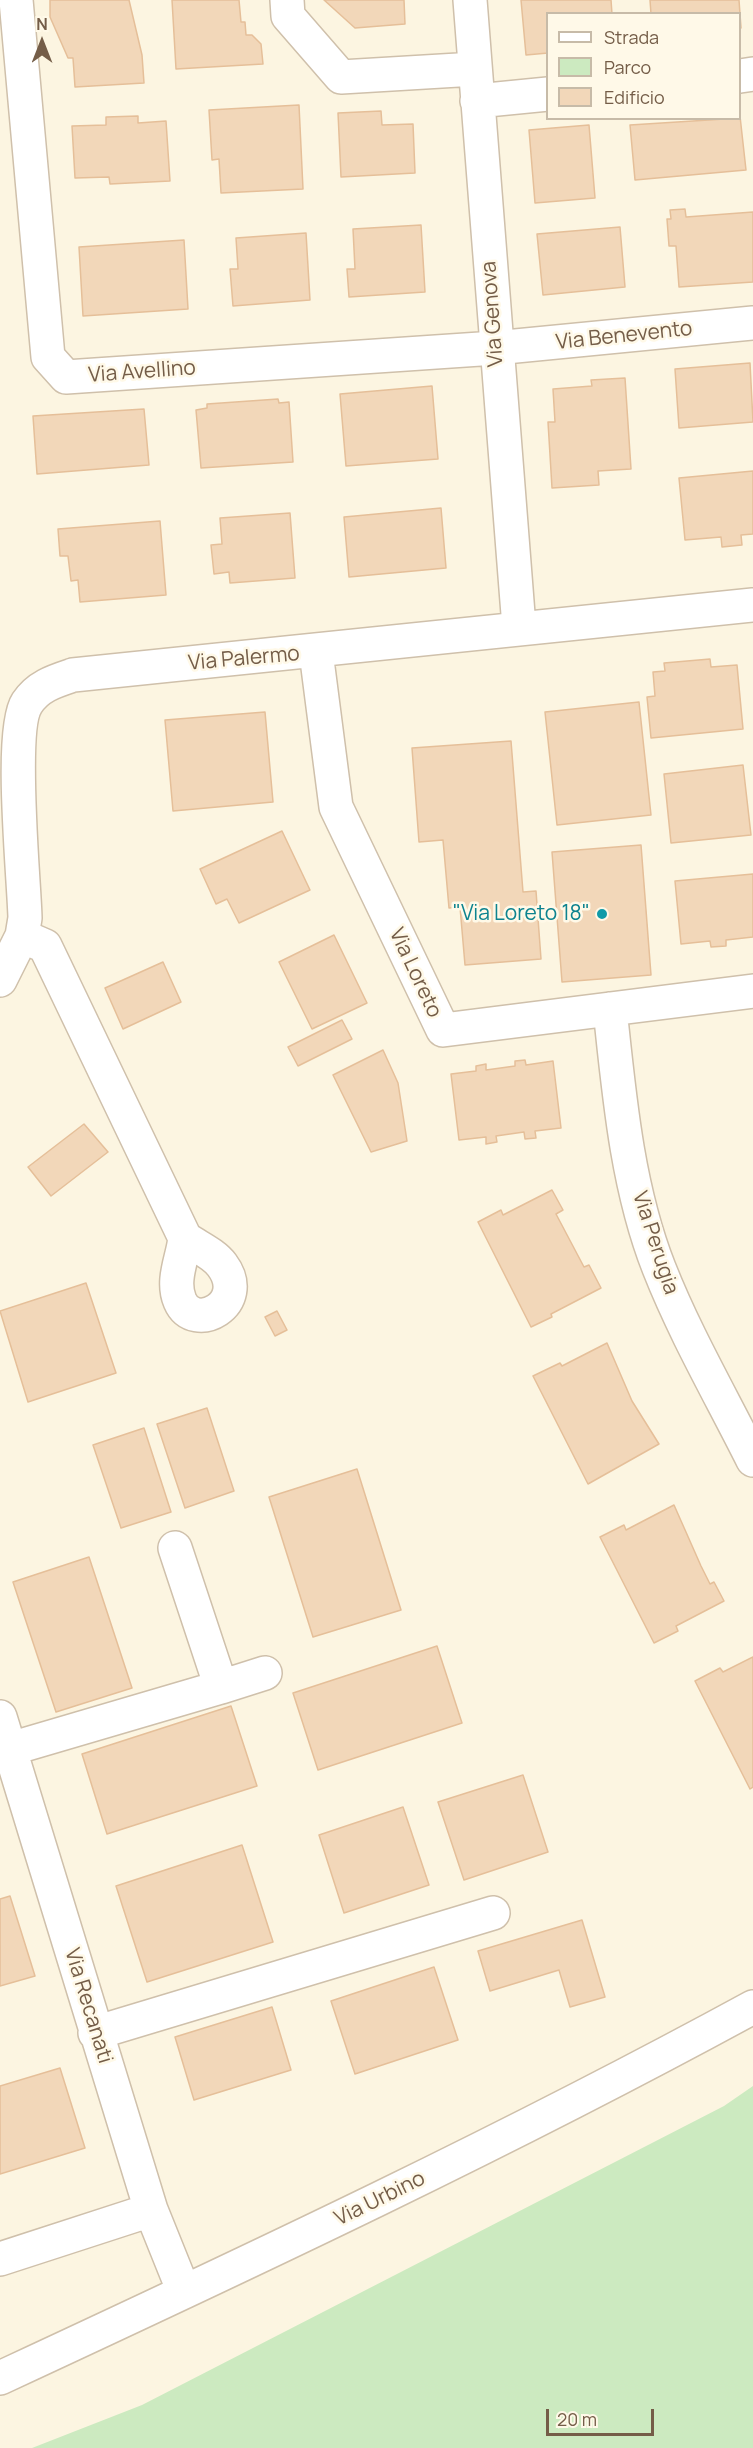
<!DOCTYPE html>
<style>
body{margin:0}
#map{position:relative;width:753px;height:2448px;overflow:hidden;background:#fcf5e1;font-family:Manrope,sans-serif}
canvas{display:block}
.legend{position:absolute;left:546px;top:12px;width:195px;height:108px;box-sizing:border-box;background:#fff9e8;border:2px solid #c7bba8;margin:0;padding:8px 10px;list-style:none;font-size:18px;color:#745d48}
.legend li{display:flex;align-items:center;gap:12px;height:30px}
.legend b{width:30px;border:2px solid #c7bba8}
.north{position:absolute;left:12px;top:12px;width:60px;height:60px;-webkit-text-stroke:4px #fff9e8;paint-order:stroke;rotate:0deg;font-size:16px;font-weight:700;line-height:24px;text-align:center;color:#745d48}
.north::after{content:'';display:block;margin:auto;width:21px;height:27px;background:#745d48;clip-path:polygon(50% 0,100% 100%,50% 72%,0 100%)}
.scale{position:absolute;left:546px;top:2409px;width:108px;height:27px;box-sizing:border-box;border:3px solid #745d48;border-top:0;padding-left:8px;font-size:18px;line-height:21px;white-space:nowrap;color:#745d48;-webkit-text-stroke:4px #fff9e8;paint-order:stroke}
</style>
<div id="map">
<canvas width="753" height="2448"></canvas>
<ul class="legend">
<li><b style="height:8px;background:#fff"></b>Strada</li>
<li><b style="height:16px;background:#cceac0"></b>Parco</li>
<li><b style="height:16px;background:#f2d7b9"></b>Edificio</li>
</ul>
<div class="north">N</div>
<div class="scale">20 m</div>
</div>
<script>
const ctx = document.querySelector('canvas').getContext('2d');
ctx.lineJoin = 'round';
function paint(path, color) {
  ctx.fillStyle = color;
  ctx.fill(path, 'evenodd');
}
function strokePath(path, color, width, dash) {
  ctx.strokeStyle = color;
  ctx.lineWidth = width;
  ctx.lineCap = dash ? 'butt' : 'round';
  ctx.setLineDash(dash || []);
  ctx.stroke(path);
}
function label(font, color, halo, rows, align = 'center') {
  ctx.font = font + ' Manrope,sans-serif';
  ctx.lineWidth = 5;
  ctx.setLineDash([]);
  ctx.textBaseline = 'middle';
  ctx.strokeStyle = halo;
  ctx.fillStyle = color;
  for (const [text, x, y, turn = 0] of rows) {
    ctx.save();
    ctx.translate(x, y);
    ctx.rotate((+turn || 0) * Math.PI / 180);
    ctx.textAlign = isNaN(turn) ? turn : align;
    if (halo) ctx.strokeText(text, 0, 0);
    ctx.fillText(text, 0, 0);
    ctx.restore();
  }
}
paint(new Path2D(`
 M753 2086V2448H32L142 2405 724 2106Z`), '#cceac0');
const building = new Path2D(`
 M50 0H129L142 55 144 83 75 87 73 58H68L50 17Z
 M172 0H239L241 22H245L246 35H252L261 44 263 64 176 69Z
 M324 0H404L405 24 355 28Z
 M521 0H611L612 14H548V53L526 55Z
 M650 0H739L741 28 740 14H651Z
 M299 105 303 189 221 193 219 159 212 160 209 110Z
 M381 111 382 125 413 124 415 173 341 177 338 113Z
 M138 116V123L166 121 170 181 110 184 109 177 75 178 72 126 106 125V117Z
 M740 116 746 170 635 180 630 125 740 118Z
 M589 125 595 198 535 203 529 130Z
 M685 209 686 217 753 212V282L679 287 676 246H669L667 219H671L670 210Z
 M421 225 425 292 349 297 347 269H355L353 229Z
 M620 227 625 287 543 295 537 234Z
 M306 233 310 300 233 306 230 269H238L236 238Z
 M184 240 188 309 83 316 79 247Z
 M750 363 753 422 679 428 675 369Z
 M625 378 631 469 598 471 599 485 552 488 548 422H555L553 389 592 386 591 380Z
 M432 386 438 459 346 466 340 394Z
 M278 399 279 403 289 402 293 462 201 468 196 410 207 408V404Z
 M144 409 149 465 37 474 33 416Z
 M753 471V534L741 535 742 545 722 547 721 537 685 540 679 478Z
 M441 508 446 568 349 577 344 517Z
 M290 513 295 578 230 583 229 572 214 574 211 545 222 544 220 518Z
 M160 521 166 595 80 602 78 580 71 581 68 556H60L58 529Z
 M710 659 711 667 737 665 743 729 651 738 647 697 655 696 653 672 665 671 664 663Z
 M639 702 651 815 557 825 545 712Z
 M265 712 273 802 173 811 165 720Z
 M511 741 523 892 536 891 541 959 465 965 460 907 449 908 443 840 419 842 412 748Z
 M743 765 751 835 671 843 664 774Z
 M282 831 310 890 239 923 227 899 216 904 200 869Z
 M641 845 651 975 562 982 552 852Z
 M753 874V937L726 940V946L711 947 710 941 681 944 675 881Z
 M334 935 367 1003 312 1029 279 962Z
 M163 962 181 1002 123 1029 105 988Z
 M342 1020 352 1039 298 1066 288 1047Z
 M383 1050 398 1083 407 1141 371 1152 333 1075Z
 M525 1060 526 1065 553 1061 561 1128 535 1131 536 1138 525 1139 524 1132 496 1136 497 1142 486 1144V1137L459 1140 451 1074 476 1071V1066L486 1064V1070L515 1066V1061Z
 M84 1124 108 1152 51 1196 28 1167Z
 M552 1190 563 1210 556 1214 584 1267 589 1265 601 1288 551 1314 552 1317 531 1327 478 1222 501 1210 503 1215Z
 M86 1283 116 1373 28 1402 0 1311Z
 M277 1311 287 1330 275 1336 265 1317Z
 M607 1343 632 1401 659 1444 588 1484 533 1376 560 1363 562 1366Z
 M207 1408 234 1491 185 1508 157 1424Z
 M144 1428 171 1512 121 1528 93 1445Z
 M357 1469 401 1610 313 1637 269 1497Z
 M674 1505 701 1566 710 1584 714 1582 724 1601 676 1626 678 1631 654 1643 600 1537 624 1525 626 1530Z
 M89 1557 132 1688 56 1712 13 1582Z
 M437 1646 462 1723 318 1770 293 1693Z
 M753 1657V1787L750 1789 695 1681 720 1668 723 1672Z
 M231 1706 257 1786 107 1834 82 1754Z
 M523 1775 548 1852 464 1880 438 1802Z
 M403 1807 429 1885 344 1913 319 1835Z
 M242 1845 273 1942 147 1982 116 1886Z
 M10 1896 35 1976 0 1986V1899Z
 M582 1920 605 1997 570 2007 559 1970 490 1991 478 1951Z
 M434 1967 458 2040 355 2074 331 2001Z
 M272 2007 291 2070 194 2100 175 2037Z
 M60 2068 85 2148 0 2174V2086Z`);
paint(building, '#f2d7b9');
strokePath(building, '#e5bf99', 1.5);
const minor = new Path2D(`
 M16 0 48 357 66 377 495 348 753 323
 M287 0 288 16 341 77 475 69
 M470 0 519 627
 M740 76 753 74
 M477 101 548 94
 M316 652 336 807 443 1030 753 991
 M22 936 45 946 185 1238C197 1247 213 1253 222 1265 251 1304 194 1334 180 1301 171 1280 183 1258 185 1238
 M0 980 22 936 25 918C24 878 9 730 27 703 38 686 55 681 73 675L753 605
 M610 1009C619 1094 627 1187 659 1268 685 1334 721 1396 753 1460
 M221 1687 265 1673
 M0 1717 151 2210 184 2292
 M10 1749 221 1687 175 1548
 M95 2033 493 1913
 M0 2259 151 2210
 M0 2378C254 2260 507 2141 753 2007`);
strokePath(minor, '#cfc0ab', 36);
strokePath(minor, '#fff', 33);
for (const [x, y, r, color] of [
 [602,914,6,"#0f9aa8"]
]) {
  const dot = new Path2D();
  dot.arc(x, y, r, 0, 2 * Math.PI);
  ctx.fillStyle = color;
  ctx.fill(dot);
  strokePath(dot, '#fff9e8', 2);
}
label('21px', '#745d48', '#fff9e8', [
 ["Via Genova",493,314,-94],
 ["Via Benevento",624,336,-6],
 ["Via Avellino",142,372,-4],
 ["Via Palermo",244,659,-5],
 ["Via Loreto",415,973,65],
 ["Via Perugia",655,1243,72],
 ["Via Recanati",88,2006,73],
 ["Via Urbino",380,2199,-26]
]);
label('21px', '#0d838f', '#fff9e8', [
 ["\"Via Loreto 18\"",590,914]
], 'right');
</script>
